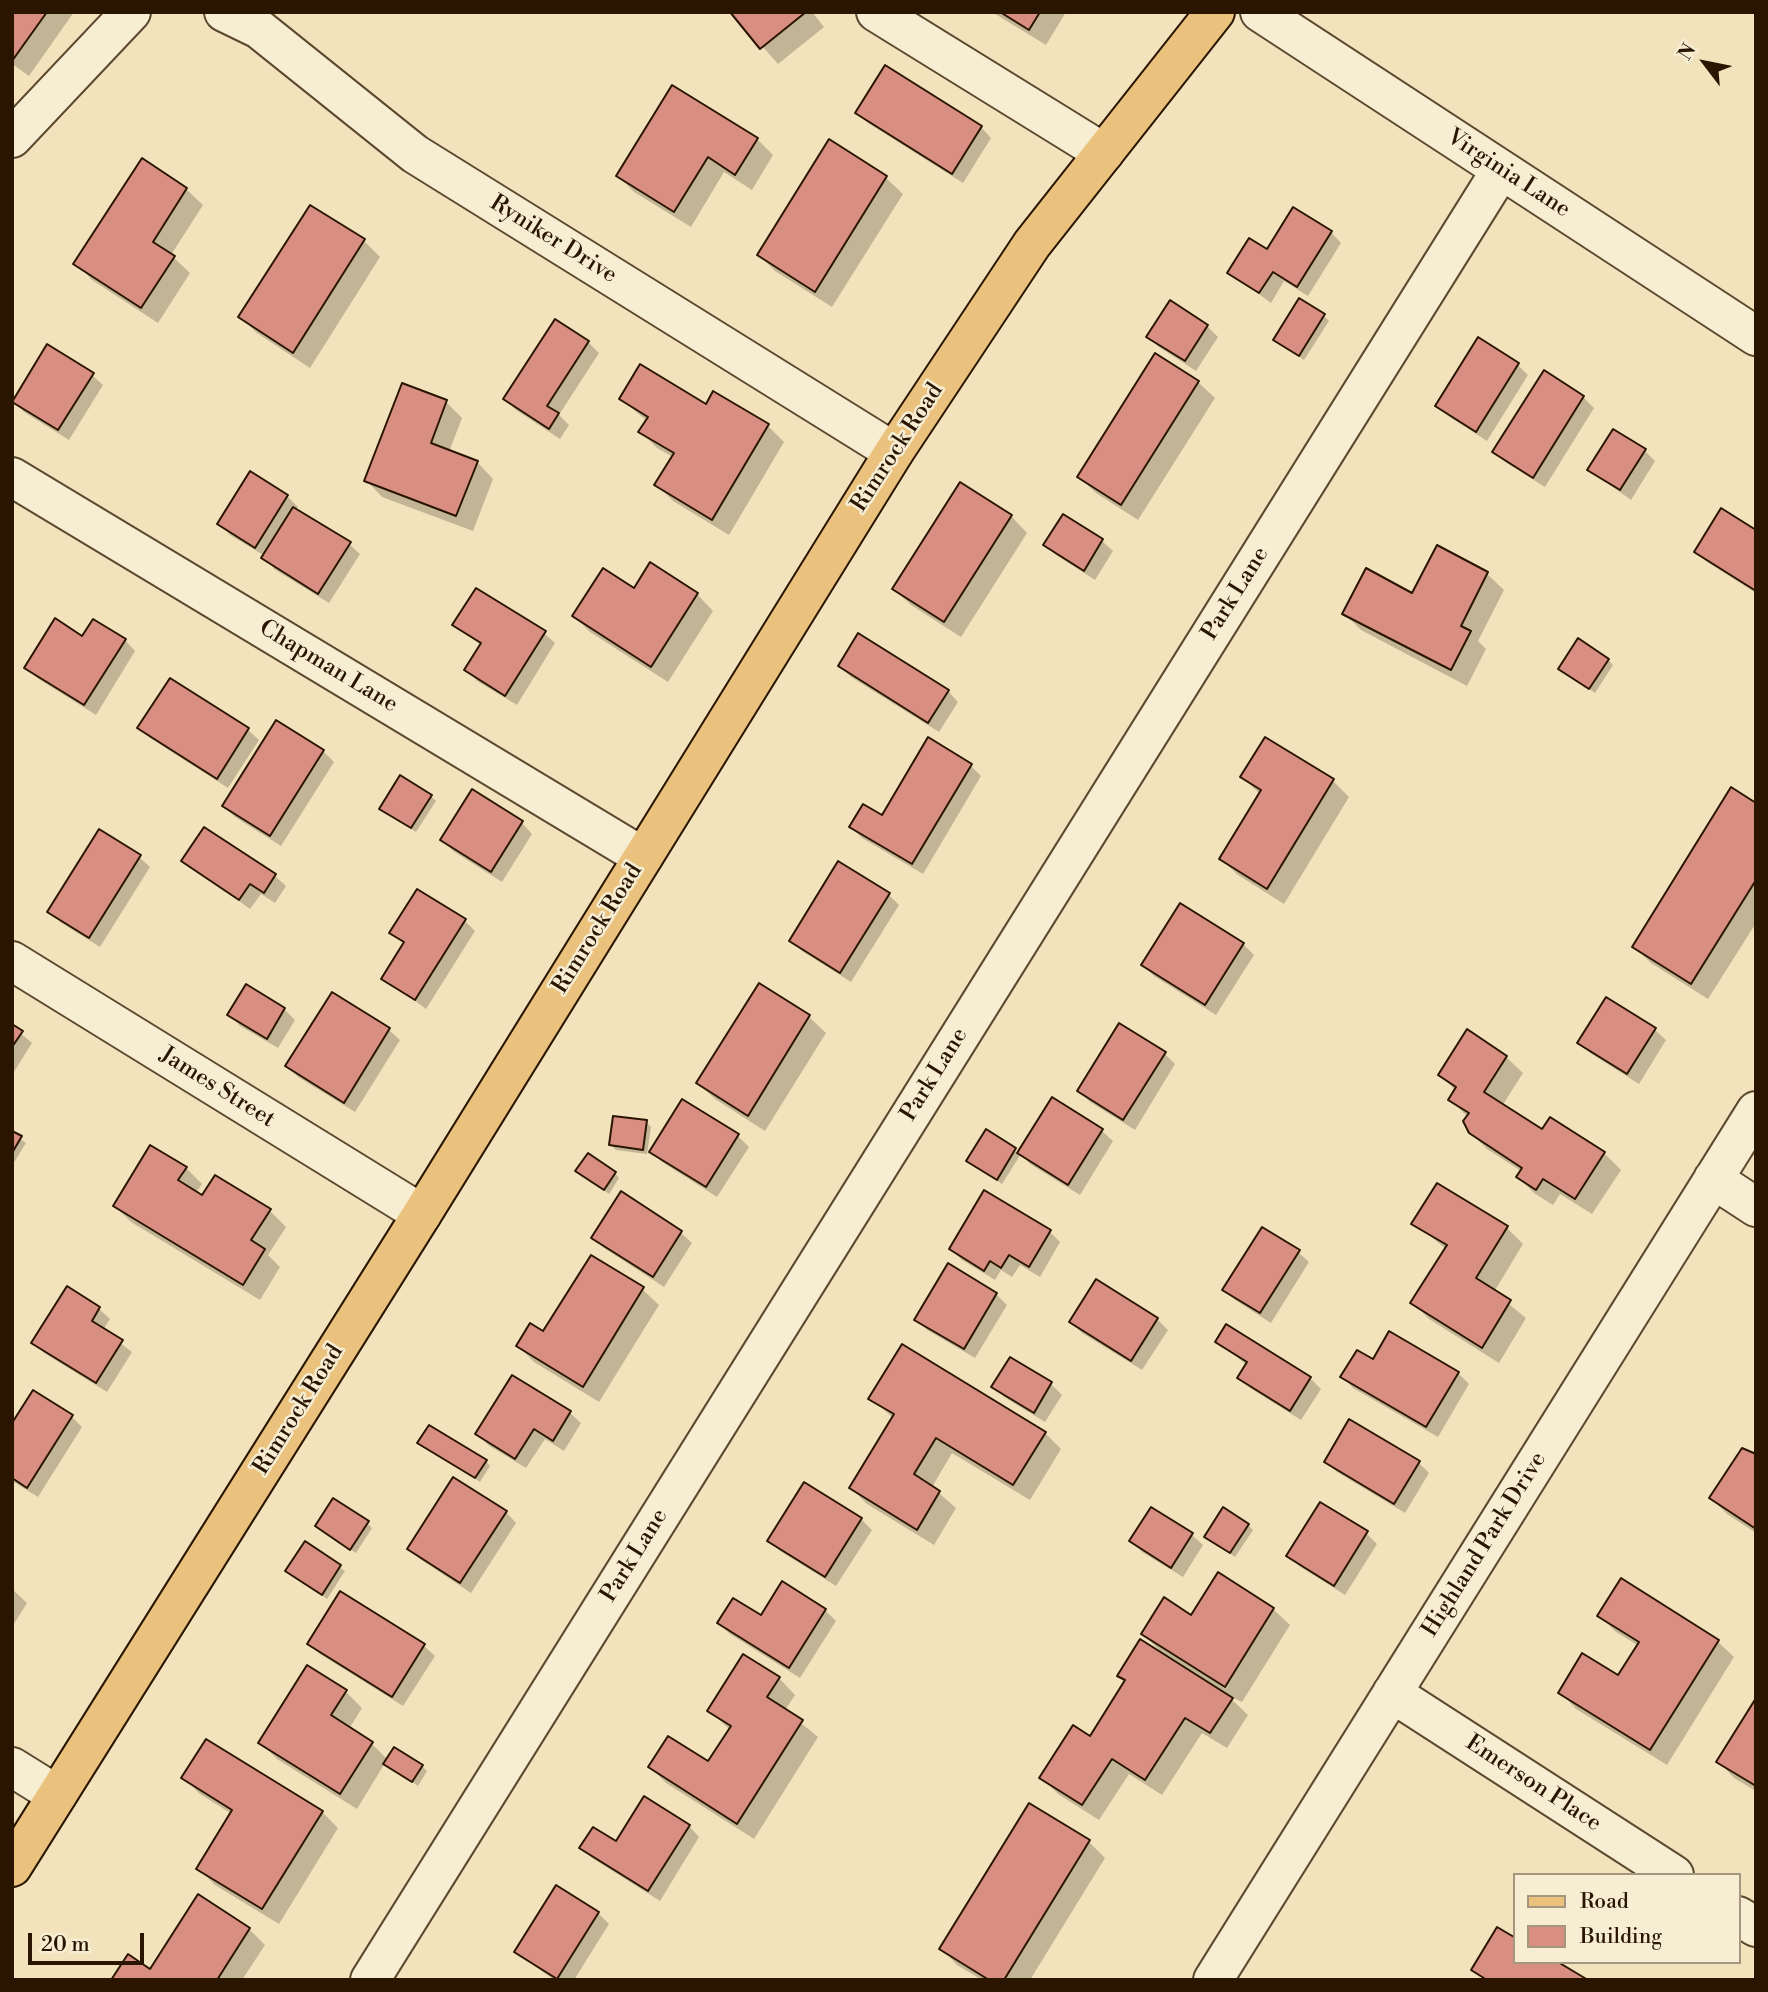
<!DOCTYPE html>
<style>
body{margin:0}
#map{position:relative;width:1768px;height:1992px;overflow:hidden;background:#f3e3bc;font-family:"Libre Bodoni",serif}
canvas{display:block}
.frame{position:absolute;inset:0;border:14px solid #291500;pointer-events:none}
.legend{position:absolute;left:1513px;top:1873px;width:228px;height:91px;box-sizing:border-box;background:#f7edd3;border:2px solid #a5977f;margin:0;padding:9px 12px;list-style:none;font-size:21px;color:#291500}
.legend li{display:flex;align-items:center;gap:14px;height:35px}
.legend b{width:35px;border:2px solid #a5977f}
.north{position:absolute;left:1670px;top:28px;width:70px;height:70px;-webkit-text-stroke:5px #f7edd3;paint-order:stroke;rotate:302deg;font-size:19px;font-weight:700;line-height:28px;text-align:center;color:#291500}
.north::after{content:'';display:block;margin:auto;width:24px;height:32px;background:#291500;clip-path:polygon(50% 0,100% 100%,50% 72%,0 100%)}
.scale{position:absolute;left:28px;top:1933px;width:116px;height:32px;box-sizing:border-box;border:4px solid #291500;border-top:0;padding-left:9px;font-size:21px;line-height:24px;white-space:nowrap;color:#291500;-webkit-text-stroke:5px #f7edd3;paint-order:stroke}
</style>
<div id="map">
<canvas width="1768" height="1992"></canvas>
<div class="frame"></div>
<ul class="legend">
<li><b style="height:9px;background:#eac27e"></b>Road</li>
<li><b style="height:19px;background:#d88e80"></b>Building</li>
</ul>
<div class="north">N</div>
<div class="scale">20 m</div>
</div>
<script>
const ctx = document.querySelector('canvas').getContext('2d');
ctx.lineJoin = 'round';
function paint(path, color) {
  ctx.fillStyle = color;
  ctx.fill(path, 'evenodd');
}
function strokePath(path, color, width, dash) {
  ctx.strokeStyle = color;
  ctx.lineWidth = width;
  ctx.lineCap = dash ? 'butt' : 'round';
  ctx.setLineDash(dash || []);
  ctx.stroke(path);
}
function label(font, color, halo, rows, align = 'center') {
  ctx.font = font + ' "Libre Bodoni",serif';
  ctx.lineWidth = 5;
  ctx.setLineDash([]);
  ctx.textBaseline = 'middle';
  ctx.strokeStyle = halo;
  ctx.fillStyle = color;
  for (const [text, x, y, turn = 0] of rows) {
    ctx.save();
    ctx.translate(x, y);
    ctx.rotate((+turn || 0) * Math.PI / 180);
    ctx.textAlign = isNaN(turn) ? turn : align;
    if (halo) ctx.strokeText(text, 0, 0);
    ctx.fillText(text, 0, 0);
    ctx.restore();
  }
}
paint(new Path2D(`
 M12 12H74L29 76 12 64Z
 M732 12H812L824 27 778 64Z
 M992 12H1066L1046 45Z
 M857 113 981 127 991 138 963 183 868 123Z
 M757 139 773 155 752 190 724 172 691 227 634 192 618 176Z
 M829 142 886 178 903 194 832 307 775 271 759 255Z
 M142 161 186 189 203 205 171 255 190 273 158 323 92 280 76 263Z
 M1331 232 1341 243 1308 296 1284 281 1271 303 1229 272Z
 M364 241 380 257 310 368 257 333 240 317Z
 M1324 316 1329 321 1304 360 1275 340Z
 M1207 326 1218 337 1196 371 1159 347 1149 337Z
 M588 342 599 353 559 415 569 425 560 439 516 410 505 399Z
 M1517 364 1528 375 1487 441 1448 416 1437 406Z
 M1544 373 1583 397 1594 408 1545 487 1505 462 1495 452Z
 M92 375 103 385 69 440 24 412 13 401Z
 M1198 382 1215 398 1138 520 1096 493 1079 477Z
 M621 399 707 406 768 426 784 442 729 535 673 501 657 485 673 457 657 448 641 432 647 421Z
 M446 402 462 418 449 452 477 462 493 479 473 531 382 497 366 480Z
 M1645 451 1655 461 1631 500 1589 470Z
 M287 496 298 507 296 510 349 544 360 554 329 603 274 569 265 556 230 535 220 524Z
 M1011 516 1027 533 961 637 911 605 894 589Z
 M1064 516 1102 541 1113 551 1095 580 1056 555 1045 545Z
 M1756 532V593L1707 562 1696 551Z
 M1437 548 1487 574 1504 590 1478 641 1486 649 1467 686 1361 630 1344 613 1413 595Z
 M635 590 697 594 713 611 668 682 590 632 574 616Z
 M454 625 544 633 555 643 517 705 477 681 467 670 482 646Z
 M83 638 125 640 135 651 96 715 37 678 26 667Z
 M1608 660 1613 665 1595 693 1560 669Z
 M840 666 948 691 958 702 939 732 851 677Z
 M170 680 248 730 259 740 228 788 150 738 139 727Z
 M323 751 334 762 281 846 235 817 224 806Z
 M970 765 981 776 923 874 862 838 851 827 883 817Z
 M1242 777 1332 780 1349 797 1284 904 1238 875 1221 859 1260 794Z
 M431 796 436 801 416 832 386 813Z
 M1756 805V923L1708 999 1651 963 1634 947Z
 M522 823 532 834 502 882 453 851 442 840Z
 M205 829 275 876 286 886 275 903 261 894 250 909 184 861Z
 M139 857 150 867 100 947 60 922 49 911Z
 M889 895 899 905 851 982 802 951 791 941Z
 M464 920 475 931 426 1009 384 978 405 945 392 933Z
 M1243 944 1254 955 1216 1015 1154 976 1143 965Z
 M759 986 809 1017 826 1033 765 1131 715 1099 698 1083Z
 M332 994 389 1030 400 1040 355 1112 298 1077 287 1066Z
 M1607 999 1655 1030 1666 1040 1639 1084 1590 1053 1580 1043Z
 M284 1009 295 1020 278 1048 240 1026 230 1015Z
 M12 1026 32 1043 12 1075Z
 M1164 1053 1175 1064 1135 1130 1090 1102 1079 1091Z
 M1506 1057 1523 1073 1502 1106 1543 1132 1551 1119 1604 1153 1621 1170 1592 1214 1560 1194 1553 1205 1534 1193 1518 1177 1521 1171 1487 1149 1470 1132 1468 1117 1450 1100 1456 1091 1440 1075Z
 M1053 1100 1102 1131 1113 1141 1080 1195 1030 1164 1021 1154 1002 1184 968 1161 986 1132 1019 1154Z
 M682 1101 738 1136 749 1147 717 1197 662 1162 651 1151Z
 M646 1122 651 1127 647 1154 616 1150 611 1145Z
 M12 1133 26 1143 13 1164H12Z
 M186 1168 202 1184 196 1193 203 1198 270 1211 286 1227 268 1255 280 1267 260 1300 131 1222 115 1206Z
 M615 1173 619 1178 609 1194 582 1176Z
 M1438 1185 1507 1228 1523 1244 1494 1292 1526 1318 1499 1363 1429 1319 1413 1303 1446 1249 1414 1223Z
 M621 1194 681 1233 692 1243 664 1287 604 1248 594 1237Z
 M1049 1231 1060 1242 1040 1277 1020 1265 1012 1277 1001 1270 995 1280 962 1260 951 1249Z
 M1298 1252 1309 1262 1271 1323 1235 1300 1225 1290Z
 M67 1289 99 1309 110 1319 103 1330 132 1352 107 1392 44 1353 34 1342Z
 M642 1289 659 1305 599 1402 534 1362 518 1346Z
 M996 1294 1007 1305 975 1358 927 1330 916 1319Z
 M1157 1319 1168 1330 1142 1370 1082 1333 1071 1322Z
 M1217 1342 1310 1378 1321 1389 1301 1420 1250 1388 1239 1377 1247 1365Z
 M1373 1361 1458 1373 1469 1384 1438 1437 1353 1388 1343 1377Z
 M513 1377 570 1413 581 1423 564 1451 545 1439 526 1468 488 1445 478 1434Z
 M1051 1384 1062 1395 1045 1422 1004 1397 993 1386Z
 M871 1398 1045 1433 1061 1449 1030 1500 952 1453 932 1487 956 1508 934 1545 867 1504 851 1488 893 1418Z
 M71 1416 82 1427 38 1497 12 1481V1426Z
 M420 1443 486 1461 490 1466 480 1482Z
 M1756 1457V1533L1727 1514 1711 1498Z
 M1326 1462 1419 1463 1429 1473 1405 1513 1337 1472Z
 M1151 1509 1192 1535 1203 1545 1183 1577 1142 1552 1131 1541Z
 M506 1512 516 1523 471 1593 420 1559 409 1549Z
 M861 1519 872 1530 836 1586 780 1551 769 1540Z
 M367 1523 372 1528 356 1553 322 1531Z
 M1248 1525 1253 1530 1235 1557 1206 1536Z
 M1366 1533 1377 1544 1345 1595 1299 1566 1288 1555Z
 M305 1544 345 1571 327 1599 287 1571Z
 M1219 1574 1273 1609 1290 1625 1242 1702 1227 1695 1248 1715 1227 1748 1202 1733 1162 1795 1129 1774 1099 1820 1058 1794 1042 1778 1090 1738 1126 1682 1119 1675 1164 1655 1143 1634 1192 1617Z
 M783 1584 825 1610 836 1621 800 1678 730 1634 719 1623 762 1618Z
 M12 1589 27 1603 12 1627Z
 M1599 1615 1717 1641 1734 1657 1667 1765 1576 1709 1560 1692 1619 1678 1639 1646 1616 1632Z
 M309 1644 424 1646 435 1656 403 1706 320 1654Z
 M779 1678 795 1695 785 1710 818 1737 754 1839 666 1783 650 1767 709 1764 730 1730 710 1711Z
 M345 1691 362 1708 349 1729 371 1743 388 1760 422 1766 427 1771 418 1786 385 1763 357 1809 277 1759 260 1742Z
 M1756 1701V1791L1734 1778 1718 1761Z
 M184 1778 322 1812 338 1828 279 1924 215 1885 198 1868 232 1814 200 1794Z
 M689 1826 699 1837 660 1901 592 1858 582 1848 617 1844Z
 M1089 1842 1105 1858 1030 1980H982L957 1965 941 1948Z
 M598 1913 609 1924 574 1980H554L516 1952Z
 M249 1929 265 1945 242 1980H113L151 1971Z`), '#0003');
const building = new Path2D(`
 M12 12H47L12 61Z
 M730 12H806L760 49Z
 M1000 12H1040L1029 30Z
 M885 65 982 126 952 174 855 113Z
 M672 85 758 138 735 175 708 157 674 212 616 176Z
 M829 139 887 176 815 292 757 255Z
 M142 158 187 188 153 242 175 256 141 308 73 264Z
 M310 205 365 239 293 353 238 317Z
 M1293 207 1332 231 1297 287 1273 272 1259 293 1227 273 1249 238 1267 249Z
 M1299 298 1325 314 1299 356 1273 340Z
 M1170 300 1208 325 1185 361 1146 337Z
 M555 319 589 341 547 406 559 413 549 429 503 399Z
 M1478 337 1519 363 1476 432 1435 406Z
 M47 344 94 373 58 430 12 402Z
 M1155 353 1199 381 1121 505 1077 477Z
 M640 364 706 404 713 391 769 424 712 520 654 485 674 453 638 432 648 417 619 399Z
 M1544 370 1584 396 1533 478 1492 452Z
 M402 383 447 400 431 443 478 461 456 516 364 481Z
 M1613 429 1646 449 1620 490 1587 470Z
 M250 471 288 495 255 548 217 524Z
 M960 482 1012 515 944 622 892 589Z
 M293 507 351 542 318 594 261 558Z
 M1721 508 1756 530V591L1694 552Z
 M1063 514 1103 539 1084 571 1043 545Z
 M1437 545 1488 572 1461 626 1471 631 1451 670 1342 614 1366 568 1412 593Z
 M650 562 698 593 651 667 572 616 603 568 634 588Z
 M476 588 546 631 505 696 464 670 481 643 452 625Z
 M55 618 82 636 93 619 126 639 84 705 24 668Z
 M858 633 949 690 928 723 838 666Z
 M1578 638 1609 659 1589 689 1558 669Z
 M170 678 249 728 217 779 137 728Z
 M276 720 324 750 270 836 222 806Z
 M928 737 972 764 912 864 849 827 863 804 882 815Z
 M1265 737 1334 779 1267 889 1219 859 1261 790 1240 777Z
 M400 775 432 795 411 828 379 809Z
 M1731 787 1756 803V880L1691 984 1632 947Z
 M472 789 523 821 491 872 440 840Z
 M204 827 276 874 264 893 250 884 239 900 181 861Z
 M99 829 141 855 89 938 47 912Z
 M838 861 890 893 840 973 789 941Z
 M417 889 466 919 415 1000 381 979 404 942 389 933Z
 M1180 903 1244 943 1205 1005 1141 965Z
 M759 983 810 1015 748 1116 696 1083Z
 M246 984 285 1008 267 1039 227 1015Z
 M332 992 390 1028 344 1103 285 1066Z
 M1606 997 1656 1028 1627 1074 1577 1043Z
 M1119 1023 1166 1052 1123 1120 1077 1091Z
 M12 1024 23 1031 12 1047Z
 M1467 1029 1507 1056 1484 1092 1542 1129 1550 1117 1605 1152 1575 1199 1543 1179 1536 1190 1516 1177 1522 1168 1469 1133 1463 1121 1469 1113 1448 1100 1456 1087 1438 1075Z
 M1052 1097 1103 1129 1068 1185 1017 1153Z
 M682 1099 739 1134 706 1187 649 1152Z
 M613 1116 647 1120 643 1150 609 1145Z
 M986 1129 1016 1148 997 1180 966 1161Z
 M12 1131 22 1136 12 1153Z
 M150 1145 187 1167 178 1180 202 1195 215 1175 271 1209 251 1240 265 1249 243 1285 113 1206Z
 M588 1153 616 1172 604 1190 575 1171Z
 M1437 1183 1508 1226 1476 1278 1511 1300 1482 1348 1410 1303 1447 1245 1411 1224Z
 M984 1190 1051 1230 1029 1267 1009 1255 1001 1268 990 1261 984 1271 949 1249Z
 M621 1191 682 1231 653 1277 591 1238Z
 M1262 1227 1300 1250 1260 1313 1222 1290Z
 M591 1255 644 1287 583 1387 516 1346 530 1323 543 1331Z
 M948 1263 997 1293 964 1349 914 1320Z
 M1096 1279 1158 1318 1131 1361 1069 1322Z
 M67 1286 100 1307 92 1321 123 1340 96 1383 31 1343Z
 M1226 1324 1311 1377 1290 1411 1237 1378 1247 1362 1215 1342Z
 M1389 1331 1459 1372 1426 1427 1340 1377 1357 1350 1373 1359Z
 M902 1344 1046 1432 1013 1485 936 1438 914 1474 940 1491 917 1530 849 1488 894 1414 868 1399Z
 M1010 1357 1052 1382 1034 1413 991 1387Z
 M512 1375 571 1411 553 1441 534 1429 515 1459 475 1434Z
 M33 1390 73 1415 27 1488 12 1478V1423Z
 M1349 1419 1420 1461 1394 1504 1324 1462Z
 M429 1425 487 1460 475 1478 417 1443Z
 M1742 1448 1756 1454V1529L1709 1498Z
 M453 1477 507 1511 460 1583 407 1549Z
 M804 1482 862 1518 825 1577 767 1541Z
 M333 1498 369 1521 350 1550 315 1526Z
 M1320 1502 1368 1531 1334 1586 1286 1556Z
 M1151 1507 1193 1533 1171 1568 1129 1541Z
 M1223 1507 1249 1524 1230 1553 1204 1537Z
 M305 1541 341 1565 322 1595 285 1571Z
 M1218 1572 1274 1608 1225 1687 1141 1634 1164 1597 1191 1615Z
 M1621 1578 1719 1640 1650 1750 1558 1693 1582 1653 1618 1675 1639 1642 1597 1616Z
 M782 1581 826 1609 789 1668 717 1623 733 1598 761 1615Z
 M340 1591 425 1644 392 1697 307 1644Z
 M1140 1639 1233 1698 1210 1733 1185 1718 1145 1780 1112 1759 1082 1805 1039 1778 1073 1725 1090 1736 1125 1680 1117 1676Z
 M743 1654 780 1677 767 1697 803 1720 737 1824 648 1767 668 1736 708 1761 731 1726 707 1711Z
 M307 1665 347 1690 331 1715 373 1742 340 1794 258 1743Z
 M1756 1698V1786L1716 1762Z
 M206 1739 323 1811 262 1909 196 1869 232 1810 181 1778Z
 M394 1747 423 1765 412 1782 383 1764Z
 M644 1796 690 1825 648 1891 579 1848 593 1827 616 1841Z
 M1029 1803 1090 1840 1004 1980H989L939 1949Z
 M556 1885 599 1912 557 1979 514 1952Z
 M198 1894 250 1928 217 1980H111L128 1954 150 1969Z
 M1497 1927 1514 1937V1962H1558L1588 1980H1487L1471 1970Z`);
paint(building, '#d88e80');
strokePath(building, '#291500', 2);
const minor = new Path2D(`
 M224 12 259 29 415 154 894 452
 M876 12 1104 153
 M1260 12 1756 336
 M12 138 131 12
 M12 477 643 857
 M12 961 422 1214
 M1713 1179 1756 1207
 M1392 1693 1674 1875
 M12 1767 57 1795
 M1738 1916 1756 1927
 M370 1980 1501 170
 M1213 1980 1756 1111`);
const major = new Path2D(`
 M12 1867 422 1214 894 452 1032 244 1215 12`);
strokePath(minor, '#5c482f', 42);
strokePath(major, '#291500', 42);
strokePath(minor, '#f7edd3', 38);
strokePath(major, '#eac27e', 38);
label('23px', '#291500', '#f7edd3', [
 ["Virginia Lane",1508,174,33],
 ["Ryniker Drive",553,240,32],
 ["Rimrock Road",898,448,-57],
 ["Park Lane",1236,594,-58],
 ["Chapman Lane",328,667,31],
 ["Rimrock Road",598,929,-58],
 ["Park Lane",935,1075,-58],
 ["James Street",217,1088,32],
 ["Rimrock Road",299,1410,-58],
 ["Highland Park Drive",1485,1545,-58],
 ["Park Lane",635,1556,-58],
 ["Emerson Place",1533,1784,33]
]);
</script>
